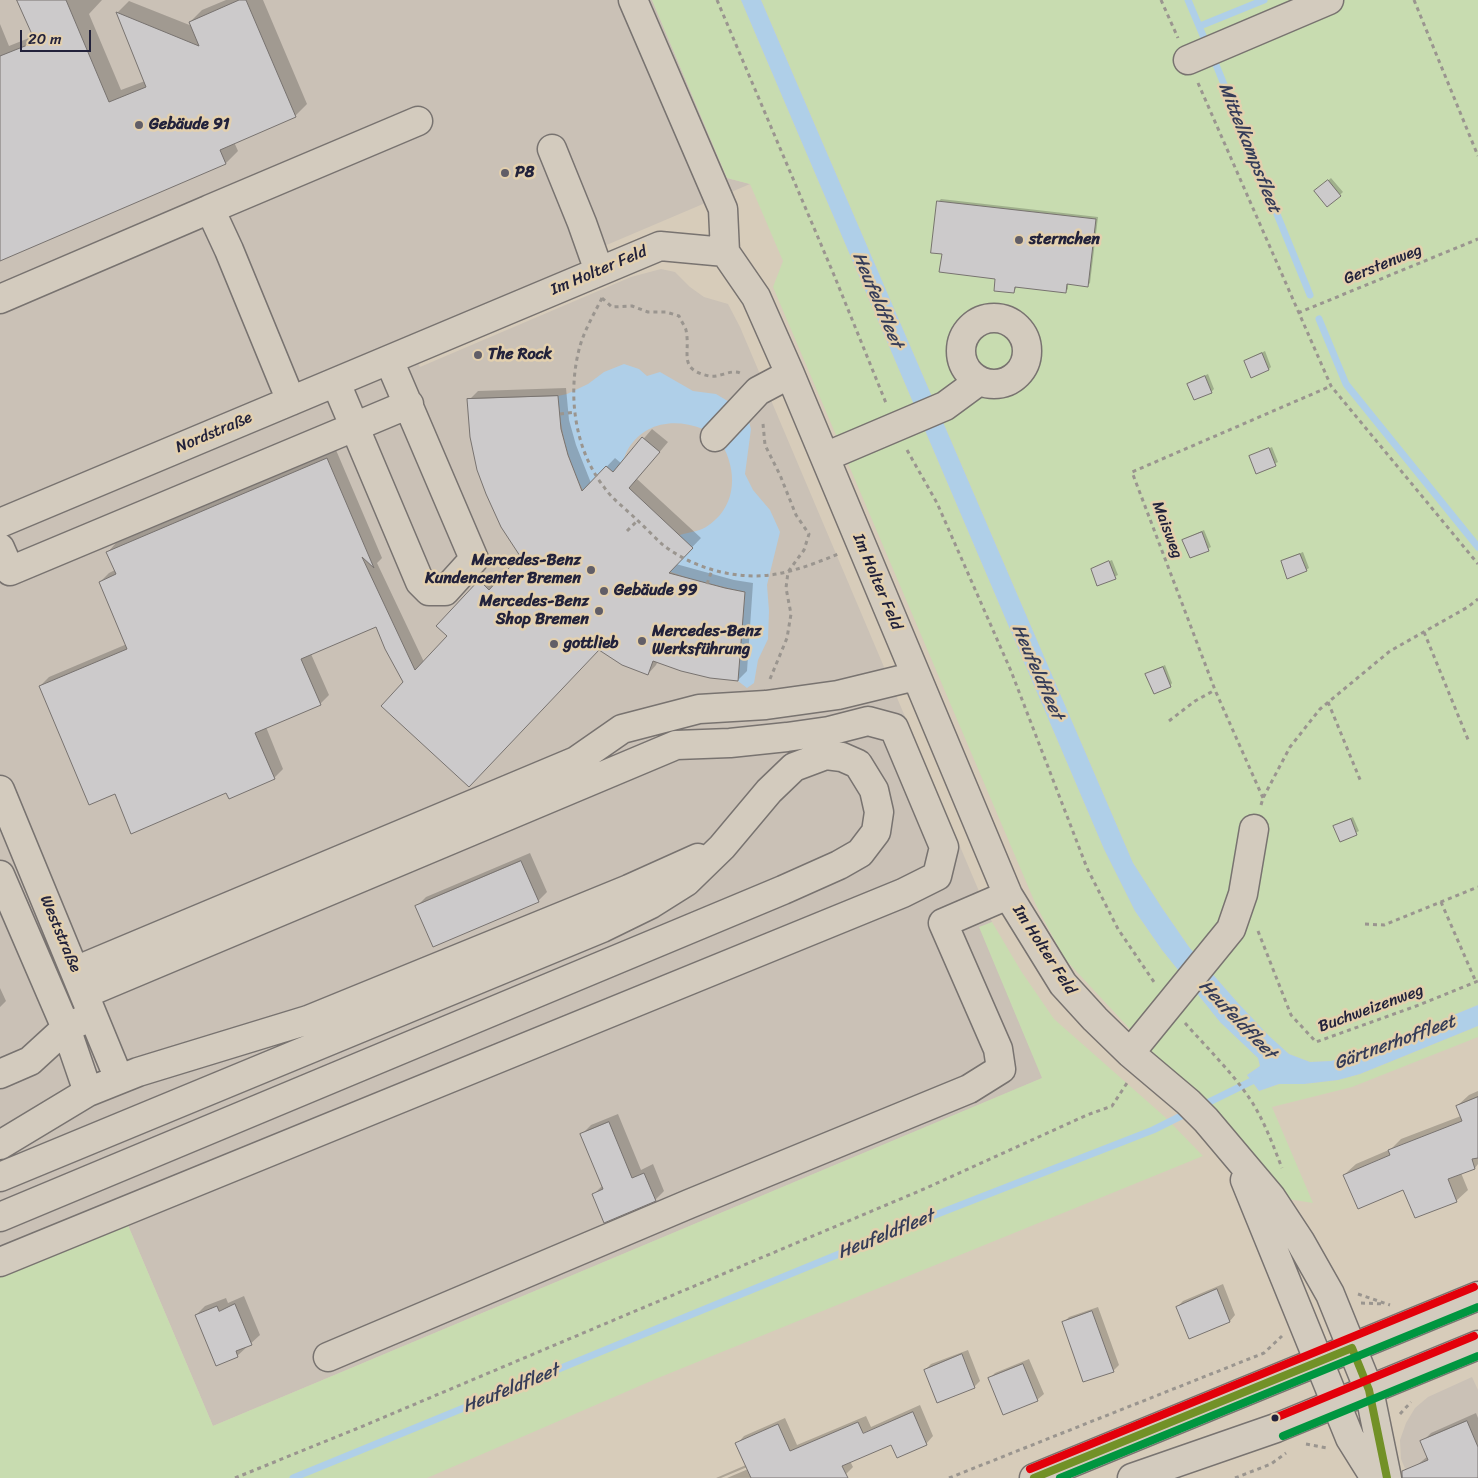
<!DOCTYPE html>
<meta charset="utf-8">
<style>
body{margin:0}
#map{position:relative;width:1478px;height:1478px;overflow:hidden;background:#d7ccba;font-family:Sriracha,sans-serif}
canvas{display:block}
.scale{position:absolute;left:20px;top:30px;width:71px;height:22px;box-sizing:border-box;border:2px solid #22223b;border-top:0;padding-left:6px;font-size:15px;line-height:18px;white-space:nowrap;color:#22223b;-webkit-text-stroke:4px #e3d0ae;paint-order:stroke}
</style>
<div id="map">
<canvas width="1478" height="1478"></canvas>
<div class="scale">20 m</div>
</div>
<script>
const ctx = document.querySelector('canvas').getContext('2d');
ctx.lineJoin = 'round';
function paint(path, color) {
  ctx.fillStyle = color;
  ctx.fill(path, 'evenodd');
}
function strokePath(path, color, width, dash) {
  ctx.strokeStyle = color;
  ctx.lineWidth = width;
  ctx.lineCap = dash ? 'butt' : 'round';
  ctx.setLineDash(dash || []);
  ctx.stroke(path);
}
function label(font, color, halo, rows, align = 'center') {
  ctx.font = font + ' Sriracha,sans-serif';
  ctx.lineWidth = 5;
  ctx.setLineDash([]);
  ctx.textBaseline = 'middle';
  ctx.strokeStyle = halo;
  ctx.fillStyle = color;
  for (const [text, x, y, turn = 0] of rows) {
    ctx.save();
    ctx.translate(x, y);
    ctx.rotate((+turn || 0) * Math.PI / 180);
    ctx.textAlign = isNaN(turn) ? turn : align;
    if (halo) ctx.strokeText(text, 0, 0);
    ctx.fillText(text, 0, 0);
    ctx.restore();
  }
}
paint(new Path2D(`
 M0 0H652L727 178 750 184 583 255 577 265 407 338 420 367 631 277 661 269 675 272 690 287 704 297 728 304 740 327 992 922 980 928 1043 1078 213 1426 127 1223 0 1275Z
 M1472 1377 1478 1390V1478H1409L1401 1459 1400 1440 1406 1423 1415 1408 1428 1397Z`), '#cac1b6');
paint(new Path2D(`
 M652 0H741L1104 849 1135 911 1162 950 1220 1022 1258 1058 1260 1066 1247 1075 1259 1091 1279 1084H1304L1338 1080 1360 1074 1478 1026V1037L1352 1087 1272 1107 1313 1203 1288 1199 1192 1092 1129 1028 1064 958 1036 905 773 287 783 261 750 184 727 178Z
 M761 0H1478V1005L1363 1052 1331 1061 1310 1062 1289 1054 1269 1036 1237 1002 1189 947 1162 908 1133 863Z
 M992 922 1021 971 1054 1019 1165 1117 1203 1156 658 1378 427 1478H0V1275L127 1223 213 1426 1042 1078 979 927Z`), '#c8dcb0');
paint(new Path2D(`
 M741 0H761L1133 863 1162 908 1189 947 1237 1002 1269 1036 1289 1054 1310 1062 1331 1061 1363 1052 1478 1005V1026L1360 1074 1338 1080 1304 1084H1279L1259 1091 1247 1075 1260 1066 1258 1058 1220 1022 1162 950 1135 911 1104 849Z
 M624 364 639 369 647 376 660 372 693 391 716 394 731 403 703 429C674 418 644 422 627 451 624 456 624 461 621 466 616 474 609 481 604 488L583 490C567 457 561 433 558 396L567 394 588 384 604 372Z
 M748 418 751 429 745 474 753 490 770 510 780 532 767 585 769 611 768 639 758 660 754 683 747 688 738 681 745 592 691 579 671 572 663 545C669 542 674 537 680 535 689 532 697 532 706 527 735 509 738 476 724 448Z`), '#afcfe8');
paint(new Path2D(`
 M19 0H102L89 14 121 90 145 81 117 13 129 1 192 26 190 22 202 10 226 0H263L307 104 295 116 234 142 238 151 226 163 0 260V24L9 46 34 36Z
 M1331 178 1343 192 1328 206 1319 189Z
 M941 199 1098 217 1090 283 1087 286 1068 283V289L1065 292 1017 286 1014 292 997 278 943 253 938 202Z
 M1265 351 1271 367 1269 369 1245 361Z
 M1208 374 1214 389 1211 392 1188 384Z
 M566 388 569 420 576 445 591 483 615 458 622 464 652 429 668 442 637 479 701 538 676 564 734 580 753 583 747 671 738 680 658 661 656 665 648 674 599 649 405 682 377 626 311 654 329 695 320 704 266 727 283 769 274 778 227 792H115L40 686 49 677 127 644 100 582 109 573 115 570 108 552 116 543 336 450 382 558 377 563 424 662 448 636 480 581 488 573 498 582 522 556 469 400 478 391Z
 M1272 447 1278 462 1257 472 1250 457Z
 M1204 530 1211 547 1190 557 1183 540Z
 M1303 552 1309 568 1306 570 1282 561Z
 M1112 560 1118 575 1098 584 1092 569Z
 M1165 665 1172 683 1170 686 1147 674Z
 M1353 817 1359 831 1340 841 1334 826Z
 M530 853 547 892 538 901 417 906 426 897Z
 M0 988 6 1001 0 1007Z
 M1478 1091V1164L1475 1168 1461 1173 1468 1190 1456 1201 1344 1175 1356 1164 1391 1149 1401 1139 1461 1116 1457 1106 1469 1095Z
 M618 1114 641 1170 653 1164 664 1191 655 1200 593 1195 603 1185 582 1134 591 1125Z
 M1223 1284 1235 1315 1230 1321 1190 1337 1177 1307 1183 1301Z
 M244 1296 260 1335 237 1356 196 1315 205 1306 226 1298 228 1303Z
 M1098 1307 1119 1365 1113 1371 1064 1322 1069 1317Z
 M968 1350 980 1381 974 1387 925 1370 931 1364Z
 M1029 1359 1044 1394 1038 1399 1004 1413 990 1378 995 1373Z
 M920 1405 933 1436 926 1444 892 1443 850 1461 853 1467 846 1474 837 1478H727L753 1467 752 1465 721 1478H716L746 1465 737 1444 744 1436 785 1418 797 1445 866 1416 871 1427Z
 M1476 1413 1478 1418V1478H1420L1416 1466 1428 1456 1422 1442 1431 1433Z`), '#0003');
strokePath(new Path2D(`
 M1188 0 1207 45
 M1200 26 1264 0
 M1212 55 1310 295
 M1319 319 1346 384 1478 547
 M1201 1106 1258 1078
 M293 1478 917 1222 1153 1130 1189 1112`), '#afcfe8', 7);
const building = new Path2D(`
 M17 0H66L109 102 146 87 116 12 199 46 189 22 239 0H246L296 117 220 150 226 164 0 261V56L35 42Z
 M1328 180 1341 196 1327 207 1314 191Z
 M937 201 1096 219 1088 287 1067 284 1066 293 1015 287 1014 293 994 291 995 279 939 272 942 254 931 253Z
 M1262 353 1269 370 1251 378 1244 361Z
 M1205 376 1212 393 1194 400 1187 384Z
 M558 396 561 429 568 455 582 491 606 466 613 472 642 437 660 452 629 488 693 548 669 573 725 588 745 592 738 681 710 678 681 671 653 661 648 675 622 665 599 650 469 787 381 706 403 682 385 649 376 627 301 659 321 705 255 733 275 779 229 799 226 793 131 834 115 794 89 805 39 686 127 649 99 582 116 574 106 552 327 458 374 568 362 557 415 670 447 636 436 626 479 580 489 590 520 556 501 527 486 494 477 470 470 437 467 399Z
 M1269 448 1276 466 1256 474 1249 456Z
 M1202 532 1209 551 1190 558 1182 540Z
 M1300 554 1307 571 1287 579 1281 561Z
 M1109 561 1116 579 1097 586 1091 569Z
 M1163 667 1171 687 1154 694 1145 674Z
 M1351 819 1357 835 1340 842 1333 826Z
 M521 861 539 902 433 947 415 906Z
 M1478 1097V1158L1472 1159 1475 1169 1448 1179 1457 1202 1415 1218 1403 1190 1358 1209 1343 1175 1390 1155 1388 1150 1462 1121 1456 1106Z
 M609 1122 632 1178 644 1173 656 1201 604 1223 592 1194 603 1189 580 1134Z
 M1217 1289 1230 1322 1189 1339 1176 1307Z
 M235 1304 252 1345 236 1351 238 1357 216 1366 195 1315 217 1306 219 1311Z
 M1092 1311 1114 1372 1083 1382 1062 1322Z
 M962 1354 975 1388 937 1403 924 1370Z
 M1023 1364 1038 1401 1003 1415 988 1378Z
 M913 1412 927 1445 897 1458 891 1445 842 1466 848 1478H751L735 1443 778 1424 790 1451 858 1422 863 1433Z
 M1467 1421 1478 1447V1478H1402V1471L1428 1460 1420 1441Z`);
paint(building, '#cccacb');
strokePath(building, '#787370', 1);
const minor = new Path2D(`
 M633 0 723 209 725 252
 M1188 60 1329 0
 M552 149 582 223 599 271
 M210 209 418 121
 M0 299 210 209 229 250 291 401
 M961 351a33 33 0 1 1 66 0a33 33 0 1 1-66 0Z
 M336 383 420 582 429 591H445L474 559 389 360
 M715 437 758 391 790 374
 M825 457 945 406 979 381
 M0 523 660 246 725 252 756 297 790 374 1008 895 1063 984 1095 1019 1130 1053 1188 1102 1206 1120 1271 1197 1300 1241 1330 1294 1369 1390 1387 1478
 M0 548 10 571 409 404
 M0 790 119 1079
 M0 875 66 1028 88 1092
 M75 971 576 761 622 729 699 709 766 705 838 695 916 676
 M1130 1053 1231 929 1243 894 1254 829
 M0 1074 30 1061 66 1028 81 1021
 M0 1145 88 1092 138 1072 308 1020 629 889 698 858
 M0 1177 602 928 651 904 686 882 722 847 769 791 794 767 826 755 842 757 858 764 874 790 879 812 876 832 860 853 839 865 783 890 0 1217
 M1245 1180 1350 1438 1375 1478
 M0 1262 903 893 937 876 944 847 894 728 868 721 829 731 787 737 730 743 676 745 84 994
 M328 1357 689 1204 969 1089 1001 1069 998 1049 943 923 1008 895`);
const major = new Path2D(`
 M1034 1478 1478 1296
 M1132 1478 1276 1428 1478 1345`);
strokePath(minor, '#787370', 31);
strokePath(major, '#787370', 31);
strokePath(new Path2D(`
 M717 0 834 275 886 403
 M1161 0 1178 38
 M1414 0 1478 156
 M1198 83 1331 386 1478 564
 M602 298 612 307 632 306 648 312H666L679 316C681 321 685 326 686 330 691 354 677 369 709 376 720 378 730 369 740 373
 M602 298C594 314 585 329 580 346 567 392 574 449 604 487 612 499 626 509 636 519 645 527 654 537 663 545 694 569 739 581 777 574 798 570 819 562 838 554
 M1298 313 1478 239
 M560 414 575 412
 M763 424 765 445 780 475 796 515 809 534 804 550 788 572 786 588 791 614 787 638 770 679
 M907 450 937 503 1011 671 1087 868 1118 929 1154 982
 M627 531 638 520
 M707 584 712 570
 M1424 632 1469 742
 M1328 702 1361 782
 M1169 721 1195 701 1215 690
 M1263 798 1215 690 1132 472 1331 386
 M1261 805 1263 798 1290 747 1320 709 1390 651 1468 607 1478 599
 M1441 902 1476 982
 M1365 924 1384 925 1478 887
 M1258 931 1291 1015 1316 1042 1419 1005 1478 981
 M1185 1023C1208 1049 1233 1073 1252 1102 1265 1123 1273 1145 1282 1168
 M1358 1294 1390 1305
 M1361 1303 1385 1304
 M1400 1414 1411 1402
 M1306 1444 1327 1448
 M235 1478 356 1429 924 1189 1087 1115 1112 1106 1127 1083
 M949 1478 1264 1353 1282 1336
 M1235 1478 1271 1464 1286 1453`), '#9a958f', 3, [4, 4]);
strokePath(minor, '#d3cbbe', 28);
strokePath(major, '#d3cbbe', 28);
strokePath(new Path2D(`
 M1352 1348 1369 1390 1387 1478
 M1034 1478 1352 1348`), '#729127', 8);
strokePath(new Path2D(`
 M1283 1436 1478 1356
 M1060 1478 1478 1307`), '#009640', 8);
strokePath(new Path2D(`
 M1275 1418 1474 1336
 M1030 1469 1474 1287`), '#e3000b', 8);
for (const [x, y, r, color] of [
 [139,125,5,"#615e67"],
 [505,173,5,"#615e67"],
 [1019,240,5,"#615e67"],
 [478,355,5,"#615e67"],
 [591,570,5,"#615e67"],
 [604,591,5,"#615e67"],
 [599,611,5,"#615e67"],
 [642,641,5,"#615e67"],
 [554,644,5,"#615e67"],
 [1275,1418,4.5,"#22223b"]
]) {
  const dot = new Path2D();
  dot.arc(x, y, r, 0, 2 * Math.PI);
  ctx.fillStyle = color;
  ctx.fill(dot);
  strokePath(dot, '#e3d0ae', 2);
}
label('bold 16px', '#22223b', '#e3d0ae', [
 ["Gebäude 91",149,125],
 ["P8",515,173],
 ["sternchen",1029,240],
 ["The Rock",488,355],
 ["Mercedes-Benz",581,561,"right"],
 ["Kundencenter Bremen",581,579,"right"],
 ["Gebäude 99",614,591],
 ["Mercedes-Benz",589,602,"right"],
 ["Shop Bremen",589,620,"right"],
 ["Mercedes-Benz",652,632],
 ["Werksführung",652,650],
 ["gottlieb",564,644]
], 'left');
label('16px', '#22223b', '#e3d0ae', [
 ["Gerstenweg",1383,265,-22],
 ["Im Holter Feld",599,271,-23],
 ["Nordstraße",214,433,-23],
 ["Maisweg",1167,530,69],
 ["Im Holter Feld",877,582,67],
 ["Weststraße",60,934,67],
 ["Im Holter Feld",1044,950,57],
 ["Buchweizenweg",1371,1009,-20]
]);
label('italic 18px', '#353c58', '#e3d0ae', [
 ["Mittelkampsfleet",1249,148,68],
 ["Heufeldfleet",877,300,67],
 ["Heufeldfleet",1037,672,66],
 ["Heufeldfleet",1237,1020,46],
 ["Gärtnerhoffleet",1395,1043,-20],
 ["Heufeldfleet",886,1235,-22],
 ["Heufeldfleet",511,1389,-22]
]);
</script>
